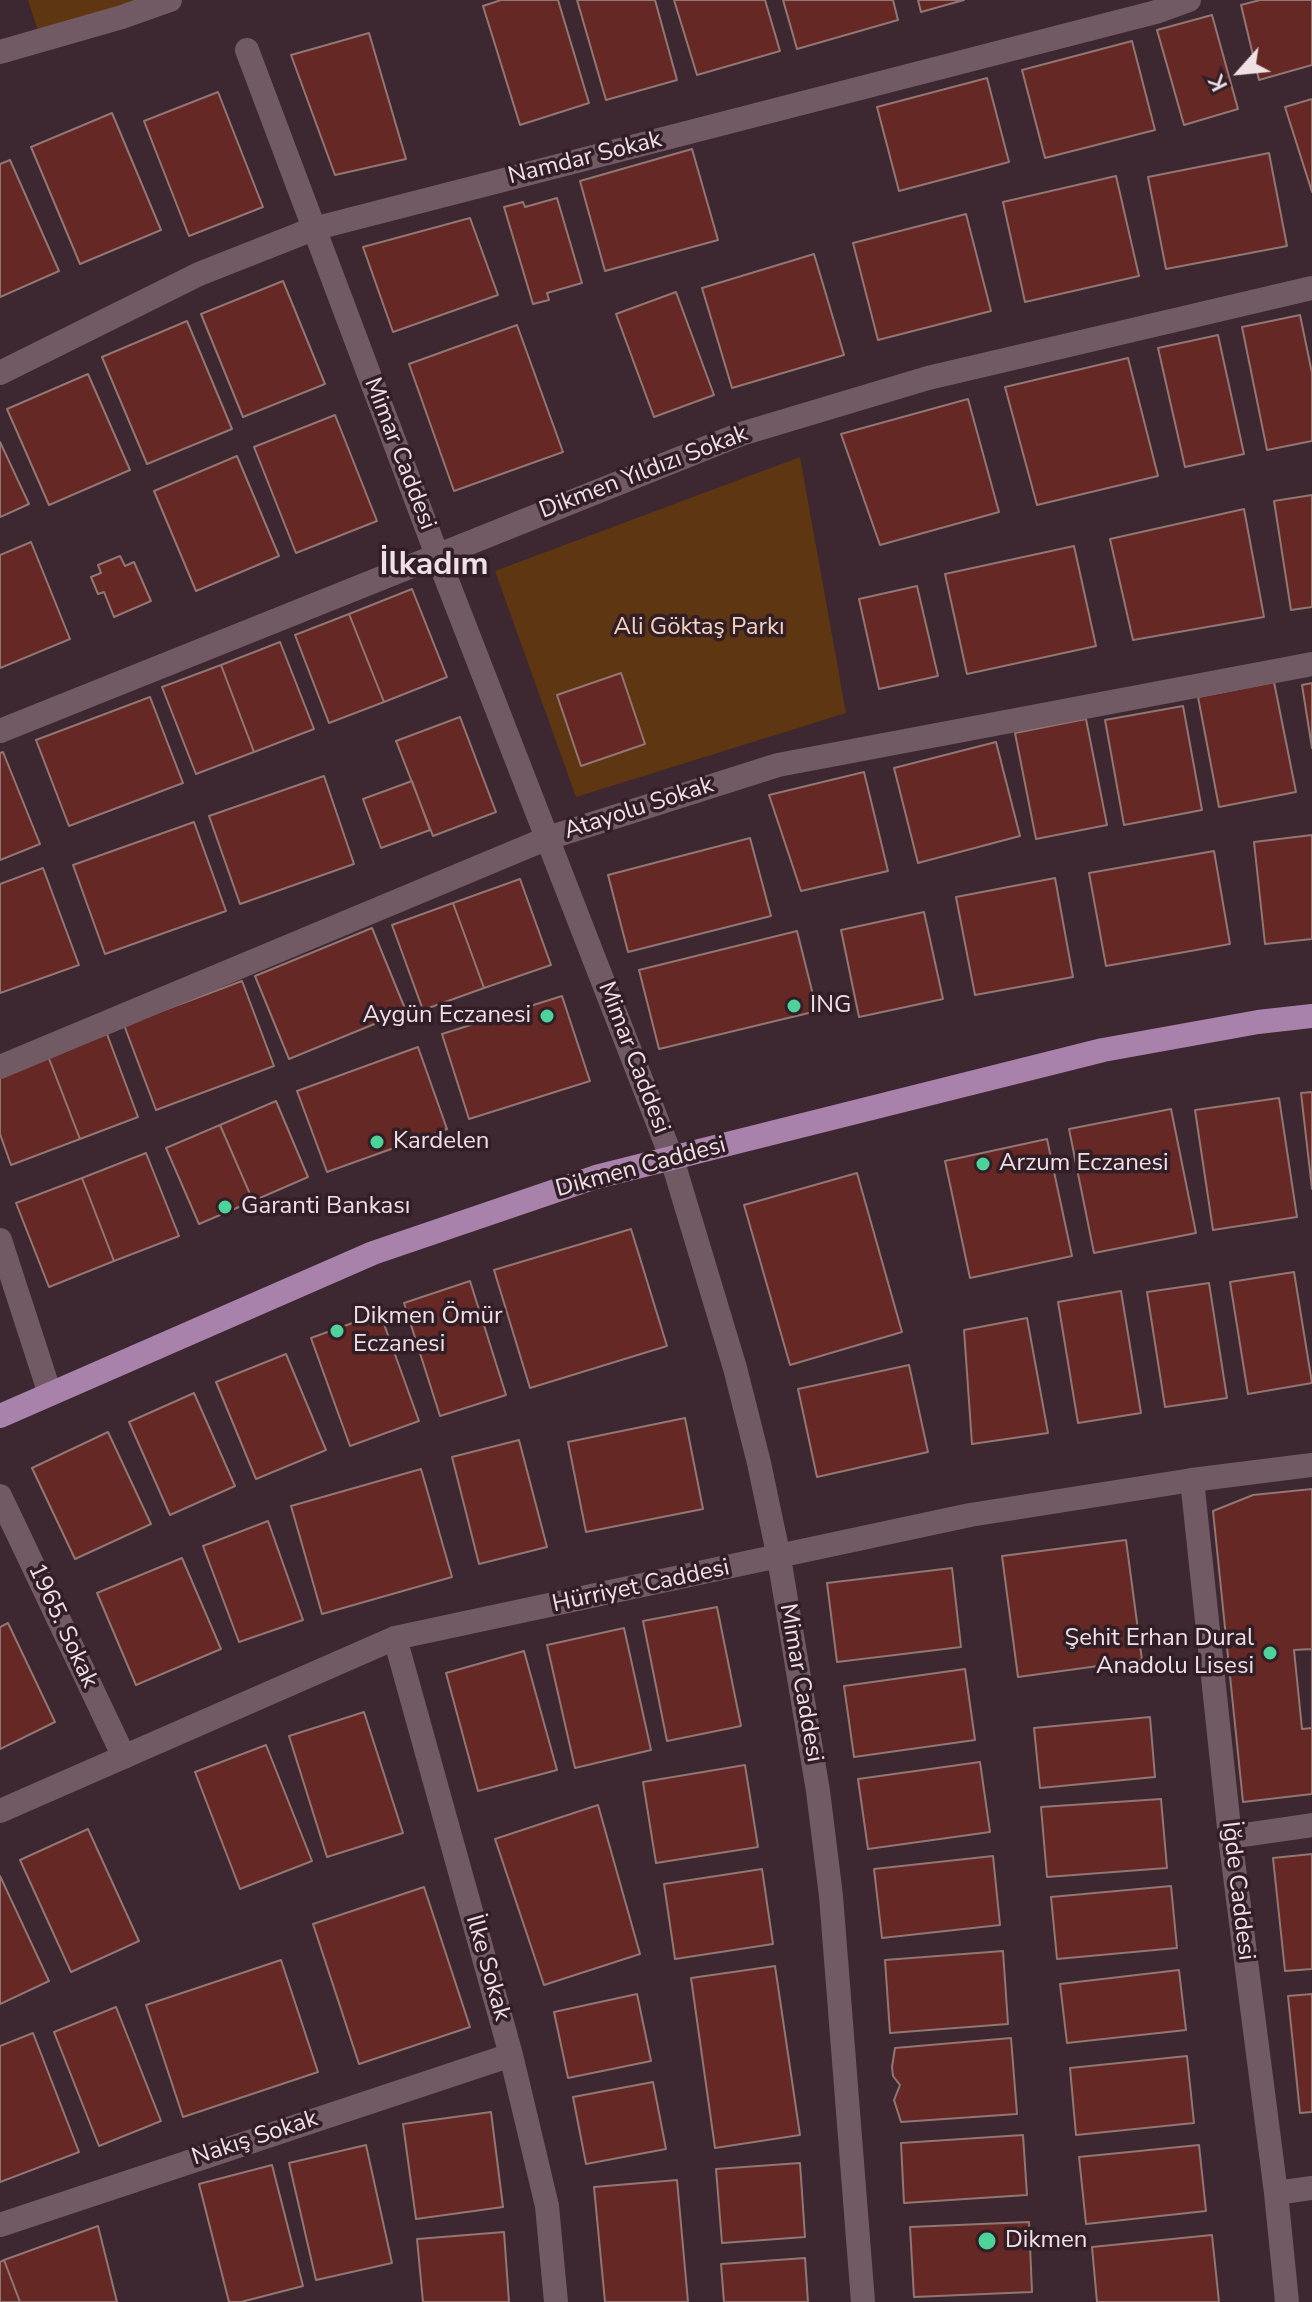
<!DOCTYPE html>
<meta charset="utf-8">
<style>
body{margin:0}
#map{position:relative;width:1312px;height:2302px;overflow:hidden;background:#3d2730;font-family:"Nunito Sans",sans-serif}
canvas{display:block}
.north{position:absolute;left:1200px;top:32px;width:80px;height:80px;-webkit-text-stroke:6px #321e27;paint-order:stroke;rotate:243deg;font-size:22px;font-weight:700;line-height:32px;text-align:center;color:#efe0e5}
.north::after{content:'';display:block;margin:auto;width:28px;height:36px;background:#efe0e5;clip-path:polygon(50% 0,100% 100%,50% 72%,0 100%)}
</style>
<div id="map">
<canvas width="1312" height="2302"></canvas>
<div class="north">K</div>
</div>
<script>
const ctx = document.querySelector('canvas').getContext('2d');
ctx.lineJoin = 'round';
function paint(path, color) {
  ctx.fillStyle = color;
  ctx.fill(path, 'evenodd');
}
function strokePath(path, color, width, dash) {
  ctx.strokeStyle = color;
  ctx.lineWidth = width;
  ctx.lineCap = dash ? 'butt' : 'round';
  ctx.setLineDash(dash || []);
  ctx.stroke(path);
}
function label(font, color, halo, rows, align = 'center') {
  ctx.font = font + ' "Nunito Sans",sans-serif';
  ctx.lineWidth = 7;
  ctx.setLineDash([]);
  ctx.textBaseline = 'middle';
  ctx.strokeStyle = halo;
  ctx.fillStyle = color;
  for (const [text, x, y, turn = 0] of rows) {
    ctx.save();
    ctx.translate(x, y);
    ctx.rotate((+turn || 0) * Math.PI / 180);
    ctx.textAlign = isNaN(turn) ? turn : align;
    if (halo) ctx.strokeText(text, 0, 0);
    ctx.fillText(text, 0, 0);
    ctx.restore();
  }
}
paint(new Path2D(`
 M28 0H170L41 40Z
 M800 457 846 713 576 797 495 571Z`), '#5e3611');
const building = new Path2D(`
 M501 0H558L589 103 520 125 483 6Z
 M577 0H655L677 80 606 100Z
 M674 0H765L780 51 697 75Z
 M783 0H893L898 20 797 49Z
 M918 0H964L921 12Z
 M1260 0H1312V65L1259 80 1241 5Z
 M1212 15 1238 109 1184 125 1157 30Z
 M369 33 406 159 335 175 291 55Z
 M1132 41 1155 130 1045 158 1022 70Z
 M987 78 1009 162 899 191 877 107Z
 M218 92 263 207 189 236 144 121Z
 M1312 99V192L1285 107Z
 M112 113 161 230 80 264 31 147Z
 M692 149 718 240 605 271 580 181Z
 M1269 153 1287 246 1166 269 1148 177Z
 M10 160 59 271 0 297V164Z
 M1116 176 1139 276 1025 302 1003 202Z
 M557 198 582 283 547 293 549 300 533 304 504 207 523 202 525 207Z
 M966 214 991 311 878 340 853 243Z
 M470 218 498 295 393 332 363 247Z
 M814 254 844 355 732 388 702 288Z
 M283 281 325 384 243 417 201 314Z
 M676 292 714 395 654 417 616 314Z
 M1300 315 1312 373V441L1267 450 1242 327Z
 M187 321 232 429 147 464 102 357Z
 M517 325 563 452 454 491 409 364Z
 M1218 335 1244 454 1185 467 1158 348Z
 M1128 358 1158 476 1037 505 1005 387Z
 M88 374 130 470 49 505 7 409Z
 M968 399 999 512 880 545 841 434Z
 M335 415 377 521 296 553 254 447Z
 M0 442 29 504 0 517Z
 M237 456 279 556 196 591 154 491Z
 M1312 495V607L1291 610 1274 501Z
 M1244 509 1264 617 1133 640 1110 539Z
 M31 542 70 639 0 668V555Z
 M1074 546 1096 646 967 674 945 574Z
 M120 556 125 566 134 562 151 601 114 617 104 592 98 594 91 577 101 573 98 565Z
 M917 586 938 676 879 689 859 599Z
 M412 589 447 677 384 702 349 614Z
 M349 614 384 702 329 723 295 635Z
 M280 642 314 729 254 752 221 665Z
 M221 665 254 752 196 774 162 687Z
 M621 673 645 744 581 766 557 695Z
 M1274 682 1296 792 1219 807 1198 697Z
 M1312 683V748L1302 685Z
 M150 697 183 783 69 826 36 740Z
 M1183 706 1202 810 1124 825 1105 720Z
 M460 717 496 812 433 836 396 741Z
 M1086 719 1107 825 1036 839 1015 733Z
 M996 742 1020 836 918 863 894 768Z
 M3 752 40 844 0 860V753Z
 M864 772 888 871 801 891 769 795Z
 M324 776 354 864 240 904 209 816Z
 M412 781 430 830 381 848 363 799Z
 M194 822 226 911 105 954 73 865Z
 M1312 835V939L1265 944 1254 842Z
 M750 838 771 916 628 952 608 875Z
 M1214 851 1230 944 1106 966 1089 873Z
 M43 868 79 965 0 993V884Z
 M1055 878 1073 977 975 995 956 897Z
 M520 879 551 965 484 988 453 903Z
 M453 903 484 988 423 1010 392 925Z
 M924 912 943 999 859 1017 841 930Z
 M372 928 406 1011 289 1059 255 976Z
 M797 931 817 1011 659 1049 639 970Z
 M242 981 274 1066 156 1110 124 1025Z
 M562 996 590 1081 469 1119 442 1034Z
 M107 1034 138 1117 80 1139 48 1056Z
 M418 1047 447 1129 327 1172 297 1091Z
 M48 1056 80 1139 11 1165 0 1134V1075Z
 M1312 1092V1189L1301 1093Z
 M1279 1098 1297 1217 1213 1230 1195 1110Z
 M276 1101 308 1177 253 1201 220 1125Z
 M1171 1109 1196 1233 1094 1253 1069 1129Z
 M220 1125 253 1201 199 1224 166 1148Z
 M1047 1139 1072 1256 970 1278 945 1161Z
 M146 1153 179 1236 114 1261 82 1178Z
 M857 1173 902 1332 790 1365 744 1205Z
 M82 1178 114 1261 49 1287 16 1203Z
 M631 1229 667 1346 530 1388 494 1270Z
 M1294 1272 1312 1383 1248 1394 1230 1282Z
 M470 1281 506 1395 440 1416 404 1303Z
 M1209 1283 1227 1398 1165 1407 1147 1292Z
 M1121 1291 1141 1413 1078 1423 1058 1302Z
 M380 1313 419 1421 350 1446 311 1338Z
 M1027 1318 1048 1433 972 1444 964 1330Z
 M286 1354 326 1450 256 1479 216 1382Z
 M909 1365 928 1452 817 1477 798 1389Z
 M194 1393 235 1486 170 1515 129 1422Z
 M685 1418 703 1509 586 1532 568 1442Z
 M108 1432 151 1524 75 1559 32 1468Z
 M519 1440 547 1547 479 1564 452 1457Z
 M421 1469 452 1577 322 1614 291 1506Z
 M1312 1489V1794L1243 1802 1213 1511 1253 1495Z
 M268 1521 303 1620 239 1642 203 1546Z
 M1126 1540 1142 1660 1018 1677 1002 1556Z
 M182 1558 221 1649 136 1685 97 1593Z
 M952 1568 961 1647 837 1662 827 1583Z
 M717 1607 741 1726 667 1741 643 1621Z
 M8 1623 55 1722 0 1749V1627Z
 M624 1628 651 1750 575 1768 547 1645Z
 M1312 1649V1728L1302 1729 1294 1650Z
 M524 1651 557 1770 478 1791 446 1673Z
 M965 1669 975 1740 854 1757 844 1686Z
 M364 1712 403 1833 327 1857 289 1736Z
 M1150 1717 1155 1777 1040 1788 1034 1728Z
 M266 1745 312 1861 240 1889 195 1772Z
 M980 1762 990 1832 868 1849 858 1779Z
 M745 1765 758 1847 656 1863 643 1782Z
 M1161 1799 1167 1868 1047 1877 1041 1807Z
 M598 1805 640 1954 544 1985 495 1839Z
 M88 1829 139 1941 71 1972 20 1860Z
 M1312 1854V1969L1285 1971 1273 1858Z
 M993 1856 1000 1925 882 1938 874 1869Z
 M762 1869 773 1944 675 1959 664 1884Z
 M0 1876 49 1981 0 2004Z
 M1171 1886 1177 1948 1057 1959 1051 1897Z
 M424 1887 470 2027 359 2064 313 1924Z
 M1003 1951 1008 2024 890 2033 885 1960Z
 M281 1960 318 2072 183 2117 146 2005Z
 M775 1966 800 2135 715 2148 691 1978Z
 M1179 1970 1186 2030 1067 2043 1060 1984Z
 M637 1994 651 2061 568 2078 554 2012Z
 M1312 1994V2112L1300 2113 1288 1996Z
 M116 2007 161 2121 99 2146 54 2032Z
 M33 2033 79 2152 0 2182V2046Z
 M1011 2038 1017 2114 901 2122 894 2100 900 2085 893 2076 892 2067 895 2048Z
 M1187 2056 1194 2123 1076 2135 1070 2068Z
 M653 2082 666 2149 586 2164 573 2097Z
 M491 2112 503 2207 416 2219 403 2124Z
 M1023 2135 1027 2195 904 2203 901 2143Z
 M366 2145 392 2263 316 2280 289 2163Z
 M1199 2145 1206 2211 1086 2224 1079 2157Z
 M800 2163 805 2237 722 2243 716 2169Z
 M272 2165 303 2286 241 2302H229L199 2184Z
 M677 2180 688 2302H605L594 2187Z
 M1029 2222 1032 2292 914 2297 910 2227Z
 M98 2226 117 2302H20L4 2260Z
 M504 2232 509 2302H423L417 2239Z
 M1212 2235 1219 2302H1097L1092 2247Z
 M805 2258 808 2302H724L721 2264Z
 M4 2260 20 2302H0V2262Z`);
paint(building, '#662824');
strokePath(building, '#927673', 2);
strokePath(new Path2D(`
 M247 50 437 555 672 1159
 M0 52 122 17 170 0
 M0 373 199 274 313 229 1156 12 1189 0
 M0 731 741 434 928 378 1312 288
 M0 1067 548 838 778 765 1312 664
 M0 1240 50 1394
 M1192 1480 1230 1837 1276 2193 1287 2302
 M0 1496 124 1757
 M395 1638 511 2055 547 2206 556 2302
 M1230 1837 1312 1825
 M1276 2193 1312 2188
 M0 2225 511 2055`), '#725a64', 24);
strokePath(new Path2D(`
 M672 1159 735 1368 759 1463 779 1558 818 1791 831 1896 863 2302
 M0 1811 395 1638 970 1515 1192 1480 1312 1465`), '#725a64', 24);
strokePath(new Path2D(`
 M0 1416 373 1253 596 1177 1103 1050 1258 1022 1312 1016`), '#a982ab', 24);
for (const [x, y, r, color] of [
 [794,1006,8,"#4dd39a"],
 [547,1016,8,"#4dd39a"],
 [377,1142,8,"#4dd39a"],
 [983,1164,8,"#4dd39a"],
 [225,1207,8,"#4dd39a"],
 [337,1331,8,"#4dd39a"],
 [1270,1653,8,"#4dd39a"],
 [987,2241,10,"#4dd39a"]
]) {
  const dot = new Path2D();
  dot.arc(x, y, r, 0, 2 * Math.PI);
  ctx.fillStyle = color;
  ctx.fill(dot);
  strokePath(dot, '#321e27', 3);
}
label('24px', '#efe0e5', '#321e27', [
 ["Namdar Sokak",585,159,-14],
 ["Mimar Caddesi",399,454,69],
 ["Dikmen Yıldızı Sokak",644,473,-21],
 ["Atayolu Sokak",639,809,-18],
 ["Mimar Caddesi",633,1058,69],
 ["Dikmen Caddesi",641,1168,-15],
 ["Hürriyet Caddesi",641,1587,-12],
 ["1965. Sokak",62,1626,65],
 ["Mimar Caddesi",800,1683,80],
 ["İğde Caddesi",1237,1891,83],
 ["İlke Sokak",487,1968,74],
 ["Nakış Sokak",255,2139,-18]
]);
label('24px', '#f4d5bc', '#321e27', [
 ["Ali Göktaş Parkı",699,628]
]);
label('24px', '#efe0e5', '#321e27', [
 ["ING",810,1006],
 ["Aygün Eczanesi",531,1016,"right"],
 ["Kardelen",393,1142],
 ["Arzum Eczanesi",999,1164],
 ["Garanti Bankası",241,1207],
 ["Dikmen Ömür",353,1317],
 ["Eczanesi",353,1345],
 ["Şehit Erhan Dural",1254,1639,"right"],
 ["Anadolu Lisesi",1254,1667,"right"],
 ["Dikmen",1005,2241]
], 'left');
label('bold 32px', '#efe0e5', '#321e27', [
 ["İlkadım",434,566]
]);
</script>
